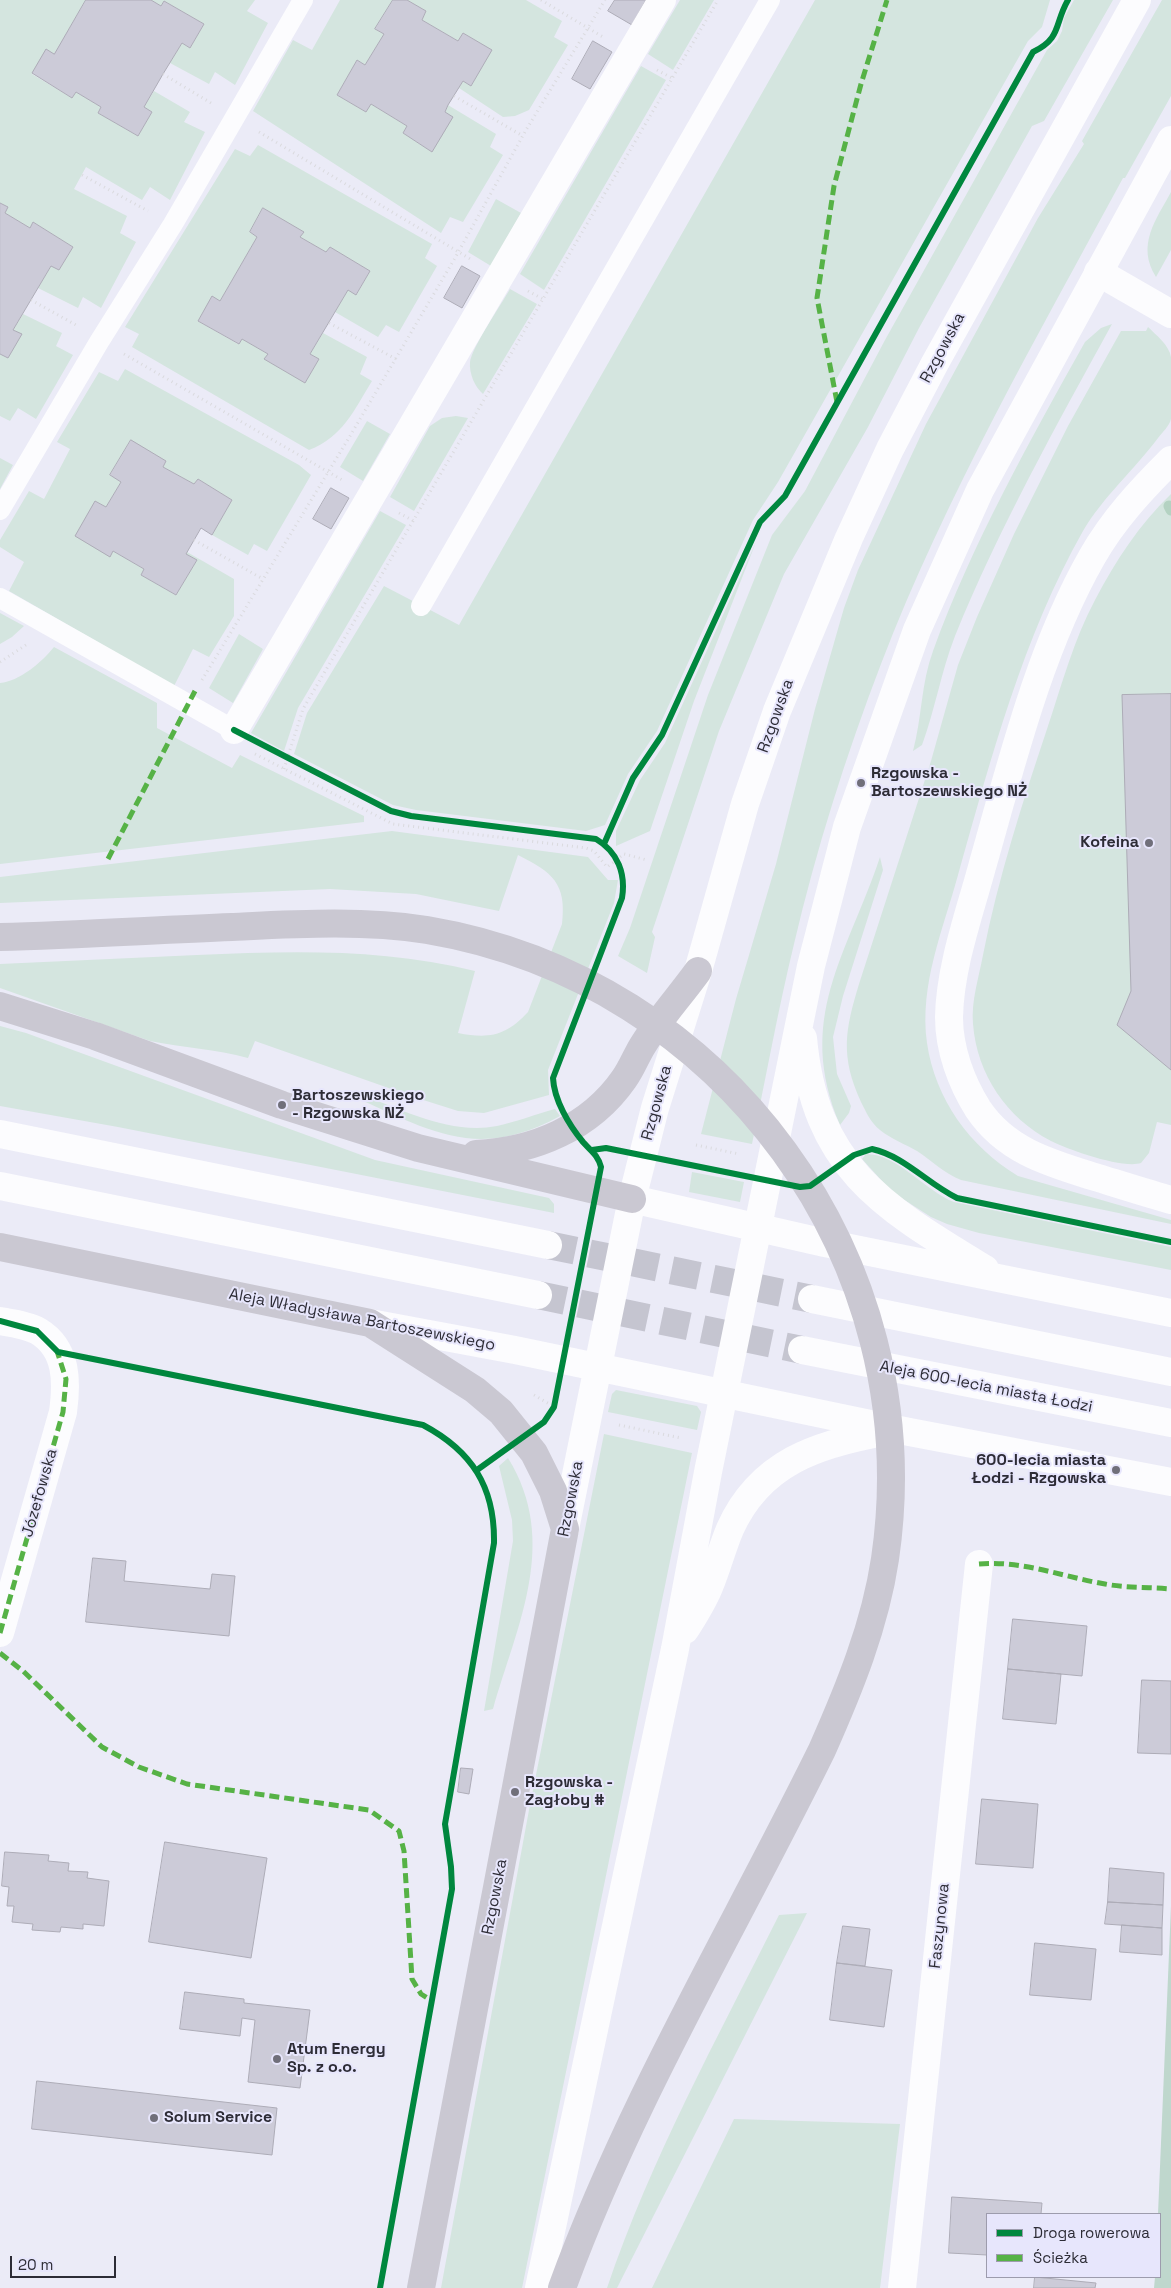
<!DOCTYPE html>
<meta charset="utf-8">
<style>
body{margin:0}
#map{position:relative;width:1171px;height:2288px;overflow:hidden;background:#ebebf7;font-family:"Space Grotesk",sans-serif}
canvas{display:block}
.legend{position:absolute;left:986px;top:2213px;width:175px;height:65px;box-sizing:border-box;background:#e7e6fc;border:1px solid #9d9cad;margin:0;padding:6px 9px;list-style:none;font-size:15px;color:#2d2c36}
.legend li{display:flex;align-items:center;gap:10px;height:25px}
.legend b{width:25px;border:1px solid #9d9cad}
.scale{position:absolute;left:10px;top:2256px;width:106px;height:22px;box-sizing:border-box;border:2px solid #2d2c36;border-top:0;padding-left:6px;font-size:15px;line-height:18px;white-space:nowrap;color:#2d2c36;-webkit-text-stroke:4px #e7e6fc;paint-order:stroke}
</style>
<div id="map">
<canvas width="1171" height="2288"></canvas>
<ul class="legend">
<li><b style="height:6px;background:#00873e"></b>Droga rowerowa</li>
<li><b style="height:6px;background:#56b246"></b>Ścieżka</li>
</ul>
<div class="scale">20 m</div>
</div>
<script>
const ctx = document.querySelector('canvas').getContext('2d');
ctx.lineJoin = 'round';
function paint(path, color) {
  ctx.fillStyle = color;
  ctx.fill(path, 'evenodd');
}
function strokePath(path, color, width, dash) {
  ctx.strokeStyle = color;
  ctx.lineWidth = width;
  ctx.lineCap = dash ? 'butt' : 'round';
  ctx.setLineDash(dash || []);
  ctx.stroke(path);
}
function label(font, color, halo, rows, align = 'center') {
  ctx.font = font + ' "Space Grotesk",sans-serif';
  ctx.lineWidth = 4;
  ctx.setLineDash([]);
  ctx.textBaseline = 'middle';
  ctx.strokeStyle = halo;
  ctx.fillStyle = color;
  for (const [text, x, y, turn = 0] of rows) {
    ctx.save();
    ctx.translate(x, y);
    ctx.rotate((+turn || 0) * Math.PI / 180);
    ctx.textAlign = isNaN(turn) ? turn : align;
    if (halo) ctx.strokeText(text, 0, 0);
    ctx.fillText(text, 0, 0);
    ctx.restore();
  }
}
paint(new Path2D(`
 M0 0H86L54 54 32 74 72 98 76 92 101 107 98 113 138 136 152 112 144 107 154 91 190 112 184 122 205 132 170 200 150 187 142 200 86 167 74 189 127 216 120 233 136 242 101 308 83 297 78 308 38 288 51 266 59 270 73 247 33 222 30 228 5 213 8 207 0 203Z
 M151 0H255L247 11 268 23 235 85 215 72 209 84 170 63 182 43 190 48 204 24 164 1 161 6Z
 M340 0H393L375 29 384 34 365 65 357 60 337 95 366 112 371 104 407 126 403 133 432 152 448 105 496 134 490 147 503 155 463 222 450 217 441 233 253 111 293 40 312 50Z
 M407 0H526L562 21 554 37 568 45 529 110 515 116 503 117 459 88 463 81 471 86 491 50 463 33 458 41 422 20 426 11Z
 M680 0H714L673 70 648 54Z
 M815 0H1050L1042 27 1028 41 778 482 753 520 657 731 628 774 605 825 586 831 416 810 393 805 294 754 307 713 384 586 459 625Z
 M1074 0H1113L1044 121 1032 126 919 328 868 427 784 574 719 731 652 932 655 937 647 973 618 956 630 928 708 695 772 535 805 491 885 340 1047 50 1057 41 1062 31 1064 18Z
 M1162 0H1171V96L1125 178H1123C1037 337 946 495 881 664 846 755 816 850 794 944 778 1010 766 1077 752 1144L701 1134 736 999 776 864 815 709 844 608 858 570 926 424 1038 218 1084 144 1082 141Z
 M641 66 666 80 544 290 520 274Z
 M258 145 432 244 425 258 437 266 399 332 386 325 378 337 335 312 348 290 357 294 370 271 330 247 326 252 300 237 303 232 263 208 250 232 257 237 220 301 212 297 198 321 238 344 242 339 268 354 265 359 305 383 319 359 310 354 323 333 367 357 360 374 372 381C354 410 343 437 309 450L132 347 139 334 125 327 235 149 250 156Z
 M1171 192V250L1156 277C1136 245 1156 220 1171 192Z
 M496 199 521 213 491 266 468 252Z
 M510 289 537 304 483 394C475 387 469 374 470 362 472 347 501 305 510 289Z
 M23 314 62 333 56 346 73 355 36 419 18 408 10 421 0 416V354L8 358 21 335 13 330Z
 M1112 324C1056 426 999 528 955 636 941 672 935 710 922 745L913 751C922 718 921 683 933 651 972 544 1029 442 1085 342L1101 328Z
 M1148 327C1156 335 1169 345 1171 357 1171 366 1171 409 1171 419 1170 425 1162 433 1158 438 1134 470 1103 497 1083 531 1023 637 991 758 958 875 943 930 919 985 927 1043 935 1099 970 1147 1018 1176L1171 1220V1224L961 1180C944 1173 932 1161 917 1151 905 1144 891 1139 880 1130 871 1123 866 1112 861 1102 840 1056 845 1030 859 984L931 761 958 665 977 617 1014 534 1068 426 1121 331H1146Z
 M125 369 299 465 311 475 267 551 254 544 248 555 212 535 232 500 198 479 194 484 163 467 166 461 130 441 110 475 121 482 106 507 95 501 113 551 144 569 141 575 176 595 197 560 186 554 187 552 234 579V616L209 657 193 649 174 686 9 591 24 562 0 547V540L29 491 44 499 70 449 57 442 99 372 118 381Z
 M456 416 468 418 414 511 390 497 430 426 442 418Z
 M367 421 390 434 363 481 340 467Z
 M0 458 13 465 0 489Z
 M1171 494V1125L1157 1122 1149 1153 1141 1163C1123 1169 1069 1150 1051 1141 1007 1118 977 1075 973 1024 971 1001 979 977 983 955 998 878 1023 801 1048 726 1062 684 1074 639 1095 600 1116 560 1139 525 1171 494Z
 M380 511 406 525 298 708 284 751 251 733Z
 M756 542 694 701 650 831 616 846V831L640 780 665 743Z
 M0 613 24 626 12 637 0 644Z
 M239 634 263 649 233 703 209 688Z
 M54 647 157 703V728L232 768 240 755 364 816V822L0 864V683C20 681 42 662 54 647Z
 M392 831 588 857 608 880H618L614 903 548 1070 549 1095 484 1113 458 1111 417 1098 255 1041 248 1058C216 1049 183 1048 150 1041L0 988V964C66 961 131 958 197 955 290 951 383 948 475 971L458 1033C489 1039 506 1036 528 1012L562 924C567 883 552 872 518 855L499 911 416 894 330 889 0 903V877Z
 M880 857 883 870 843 996 833 1037 837 1074 851 1106 849 1113 840 1125C795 1018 847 956 880 857Z
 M0 1026 26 1033 375 1160 549 1198 554 1204V1213L118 1127 0 1106Z
 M360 1094C403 1110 450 1135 497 1126 516 1122 536 1114 555 1109L560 1116C477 1162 429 1130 352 1096Z
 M866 1154C898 1154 925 1191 954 1202L1171 1247V1270L979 1233 947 1224 931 1217 892 1192 862 1159Z
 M692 1172 744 1182 740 1202 689 1192Z
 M616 1390 697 1406 701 1412 697 1430 608 1412 612 1394Z
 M604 1434 692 1453 522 2288H441L529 1810Z
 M508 1458C560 1542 517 1625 493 1709L484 1711 513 1541 512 1520 499 1466Z
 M807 1913 617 2288H607C651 2158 718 2037 779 1915Z
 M734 2119 900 2124 880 2288H652Z`), '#d4e5df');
paint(new Path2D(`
 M1171 1906V2288H1154L1155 2277H1160V2214H1158Z`), '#bfd7cd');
strokePath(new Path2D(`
 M1169 506 1171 510`), '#b4d2c2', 11);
const building = new Path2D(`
 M86 0H151L161 6 164 1 204 24 190 48 182 43 163 74 144 107 152 112 138 136 98 113 101 107 76 92 72 98 32 73 46 49 54 54Z
 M393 0H407L426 11 422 20 458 41 463 33 492 50 471 86 463 81 448 105 445 112 453 117 432 152 403 133 407 126 371 104 366 112 337 95 357 60 365 65 384 34 375 29Z
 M615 0H646L632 25 608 11Z
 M593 41 612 52 590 89 572 79Z
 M0 203 8 207 5 213 30 228 33 222 73 247 59 270 51 266 13 330 22 334 8 358 0 354Z
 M263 208 304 232 300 237 326 252 330 247 370 271 356 295 348 290 310 354 319 359 305 383 264 359 268 354 242 339 239 344 198 321 212 296 220 301 257 237 250 232Z
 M462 266 480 276 462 308 444 298Z
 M131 440 166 461 163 467 194 484 198 479 232 500 212 535 201 528 186 554 197 560 176 595 141 575 144 569 113 551 110 557 75 536 95 501 106 507 121 482 110 475Z
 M331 488 349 498 331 529 313 519Z
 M1171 694V1070L1117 1025 1131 991 1122 695Z
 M93 1558 126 1561 124 1581 210 1589 212 1574 235 1576 229 1636 86 1622Z
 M1013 1619 1087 1626 1082 1676 1008 1669Z
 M1008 1669 1061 1674 1056 1724 1003 1719Z
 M1142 1680 1171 1681V1754L1138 1753Z
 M461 1768 473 1769 469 1794 458 1792Z
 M982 1799 1038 1804 1033 1868 976 1864Z
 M165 1842 267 1858 251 1958 149 1942Z
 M5 1852 49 1855 48 1861 69 1863 68 1871 88 1872 87 1878 109 1881 104 1926 83 1924V1929L61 1927 60 1932 32 1930 33 1924 12 1922 14 1906H7L9 1887 2 1886Z
 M1110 1868 1164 1873 1163 1905 1108 1902Z
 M1108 1902 1163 1905 1162 1928 1105 1924Z
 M1122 1925 1162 1928V1955L1120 1952Z
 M843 1926 870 1929 865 1966 837 1963Z
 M1035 1943 1096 1949 1091 2000 1030 1995Z
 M837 1963 892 1970 884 2027 830 2020Z
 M185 1992 244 1999V2003L310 2010 300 2088 248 2082 255 2020 242 2018 240 2036 180 2029Z
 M37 2081 277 2108 272 2155 32 2129Z
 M952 2197 1042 2203 1041 2214H987V2255L949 2253Z
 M1035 2277 1096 2283 1095 2288H1034Z`);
paint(building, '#cccbd8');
strokePath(building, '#adacb7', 1);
strokePath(new Path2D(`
 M548 1245 812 1299
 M538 1295 802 1350`), '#c5c5d0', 28, [28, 14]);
strokePath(new Path2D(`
 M541 0 603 37
 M657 70 672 78
 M163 74 211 103
 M454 96 523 136
 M259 132 472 260
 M82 175 148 211
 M528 291 543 299
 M31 300 76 325
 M329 323 396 359
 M124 354 344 481
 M399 513 414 521
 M194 540 263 579
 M0 662 26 645
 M202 680 350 436 455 258 526 130 605 0
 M255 754 393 824 586 848 594 851 607 867 624 854 647 860
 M284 769 303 709 718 0
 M696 1145 739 1154
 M534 1395 556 1408
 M619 1425 681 1438`), '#dadade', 3, [1, 4]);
strokePath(new Path2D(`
 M0 510 99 342 173 224 303 0
 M0 598 234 730
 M421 606 770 0`), '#fcfcfe', 20);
strokePath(new Path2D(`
 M1098 272 1171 314
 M1171 460C1141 490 1113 520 1092 557 1039 650 1011 765 982 867 969 915 950 967 949 1017 949 1049 961 1082 978 1109 1006 1151 1050 1163 1095 1177 1121 1185 1146 1193 1171 1200
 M234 730 662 0
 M0 1321C12 1323 27 1325 38 1331 68 1349 67 1383 63 1412L0 1633
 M902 2288 979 1564`), '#fcfcfe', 28);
strokePath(new Path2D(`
 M803 1038C815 1168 883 1207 985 1269
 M0 1134 548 1245
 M0 1186 538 1295
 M632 1199 825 1243 1171 1313
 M812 1299 1171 1372
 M370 1323 515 1350 899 1430 1171 1482
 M802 1350 1171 1423
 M565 1529 632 1199 655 1108 698 971 745 804 777 711 849 538 890 449 935 363 1137 0
 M685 1630C694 1616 703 1602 709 1587 717 1568 722 1548 730 1529 760 1462 818 1444 884 1432
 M539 2288 675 1649 708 1472 811 966 847 827 917 630 980 490 1171 140`), '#fcfcfe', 28);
strokePath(new Path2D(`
 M0 937C77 935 155 930 232 927 296 924 363 920 427 930 724 980 929 1260 885 1559 875 1626 849 1689 822 1750 734 1929 630 2101 562 2288
 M0 1006 95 1036 282 1105 418 1148 632 1199
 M476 1154C534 1151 590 1128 624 1079 632 1068 636 1056 643 1045 659 1019 680 996 698 971
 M0 1247 370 1323 475 1390 501 1412 534 1453 553 1491 565 1529 421 2288`), '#cac8d2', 28);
strokePath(new Path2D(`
 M837 402 817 298 834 186 861 84 887 0
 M108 859 195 691
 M979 1564C1022 1560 1063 1577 1105 1584 1126 1588 1149 1587 1171 1589
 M0 1633 63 1412 66 1379 57 1351
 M0 1653 23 1671 102 1747 139 1767 187 1784 369 1810 399 1831 404 1851 412 1979 421 1994 432 2001`), '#56b246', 5, [10, 5]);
strokePath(new Path2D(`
 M234 730 391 811 411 816 596 839C618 852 626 874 622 898L553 1078C554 1100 569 1125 583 1142 591 1151 598 1155 601 1167L554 1407 544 1422 477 1470
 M604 844 633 778 662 735 760 522 785 496 1033 52C1062 38 1054 24 1068 0
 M592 1150 606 1148 800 1187 810 1186 854 1155 872 1149C904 1156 928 1184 957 1198L1171 1242
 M0 1321 37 1331 58 1352 423 1425C472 1451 495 1487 494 1543L445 1824 451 1867 452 1889 380 2288`), '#00873e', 6);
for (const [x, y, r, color] of [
 [861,783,5,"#706f7a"],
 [1149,843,5,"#706f7a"],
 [282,1105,5,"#706f7a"],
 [1116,1470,5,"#706f7a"],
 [515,1792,5,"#706f7a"],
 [277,2059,5,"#706f7a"],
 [154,2118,5,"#706f7a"]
]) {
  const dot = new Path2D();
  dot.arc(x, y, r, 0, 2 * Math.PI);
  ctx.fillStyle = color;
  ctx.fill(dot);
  strokePath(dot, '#e7e6fc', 2);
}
label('16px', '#2d2c36', '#e7e6fc', [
 ["Rzgowska",943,348,-62],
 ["Rzgowska",776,716,-70],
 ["Rzgowska",657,1103,-75],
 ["Aleja Władysława Bartoszewskiego",362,1320,11],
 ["Aleja 600-lecia miasta Łodzi",986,1387,11],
 ["Józefowska",40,1493,-74],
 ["Rzgowska",571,1499,-79],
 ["Rzgowska",495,1897,-79],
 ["Faszynowa",940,1926,-84]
]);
label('bold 16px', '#2d2c36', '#e7e6fc', [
 ["Rzgowska -",871,774],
 ["Bartoszewskiego NŻ",871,792],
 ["Kofeina",1139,843,"right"],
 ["Bartoszewskiego",292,1096],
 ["- Rzgowska NŻ",292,1114],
 ["600-lecia miasta",1106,1461,"right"],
 ["Łodzi - Rzgowska",1106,1479,"right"],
 ["Rzgowska -",525,1783],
 ["Zagłoby #",525,1801],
 ["Atum Energy",287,2050],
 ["Sp. z o.o.",287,2068],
 ["Solum Service",164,2118]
], 'left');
</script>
